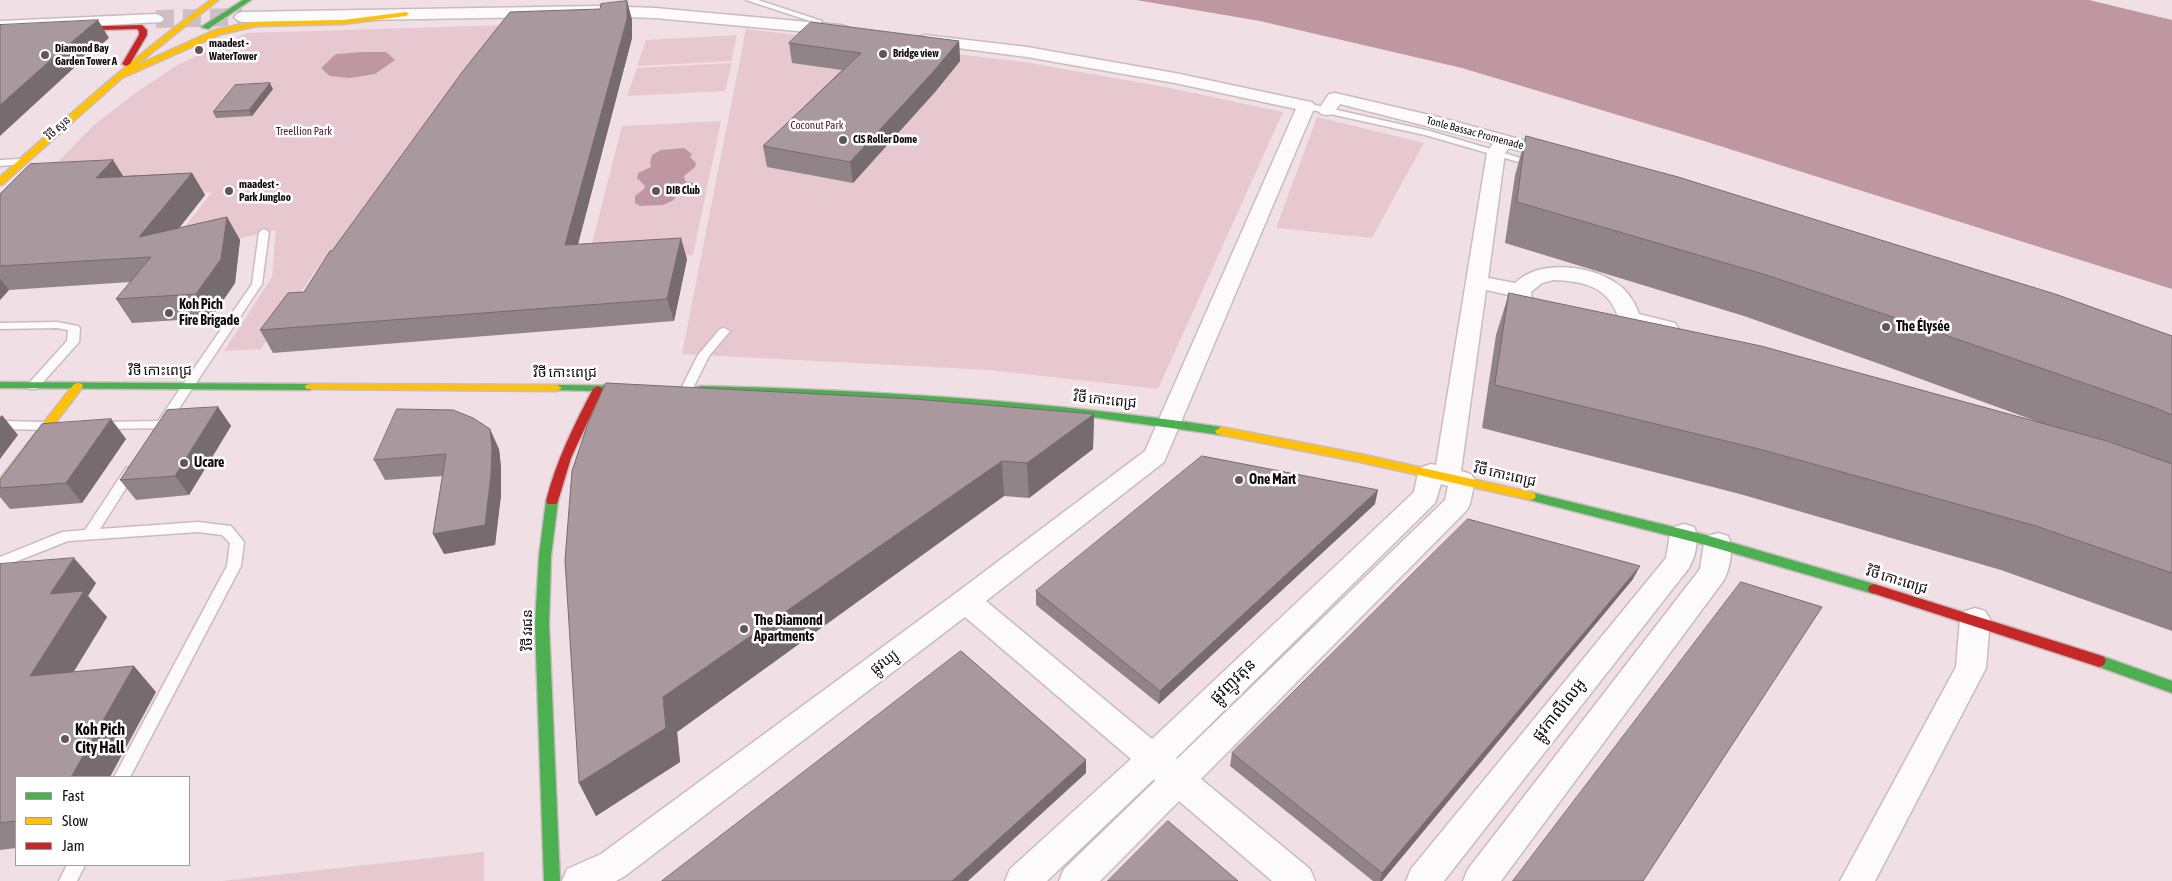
<!DOCTYPE html>
<meta charset="utf-8">
<style>
body{margin:0}
#map{position:relative;width:2172px;height:881px;overflow:hidden;background:#f0dfe4;font-family:"Asap Condensed",sans-serif}
canvas{display:block}
.legend{position:absolute;left:15px;top:776px;width:175px;height:90px;box-sizing:border-box;background:#fff;border:1px solid #a19d9f;margin:0;padding:6px 9px;list-style:none;font-size:15px;color:#140b0e}
.legend li{display:flex;align-items:center;gap:10px;height:25px}
.legend b{width:25px;border:1px solid #a19d9f}
</style>
<div id="map">
<canvas width="2172" height="881"></canvas>
<ul class="legend">
<li><b style="height:6px;background:#4caf50"></b>Fast</li>
<li><b style="height:6px;background:#ffc107"></b>Slow</li>
<li><b style="height:6px;background:#c62828"></b>Jam</li>
</ul>
</div>
<script>
const ctx = document.querySelector('canvas').getContext('2d');
ctx.lineJoin = 'round';
function paint(path, color) {
  ctx.fillStyle = color;
  ctx.fill(path, 'evenodd');
}
function strokePath(path, color, width, dash) {
  ctx.strokeStyle = color;
  ctx.lineWidth = width;
  ctx.lineCap = dash ? 'butt' : 'round';
  ctx.setLineDash(dash || []);
  ctx.stroke(path);
}
function label(font, color, halo, rows, align = 'center') {
  ctx.font = font + ' "Asap Condensed","Noto Sans Khmer",sans-serif';
  ctx.lineWidth = 5;
  ctx.setLineDash([]);
  ctx.textBaseline = 'middle';
  ctx.strokeStyle = halo;
  ctx.fillStyle = color;
  for (const [text, x, y, turn = 0] of rows) {
    ctx.save();
    ctx.translate(x, y);
    ctx.rotate((+turn || 0) * Math.PI / 180);
    ctx.textAlign = isNaN(turn) ? turn : align;
    if (halo) ctx.strokeText(text, 0, 0);
    ctx.fillText(text, 0, 0);
    ctx.restore();
  }
}
paint(new Path2D(`
 M508 25 336 261 323 260 261 349 224 351 272 277 276 230 162 256 212 192 120 198 36 184 95 124 134 94 179 64 247 33Z
 M746 29 1024 62 1165 87 1283 112 1158 389 990 370 682 354Z
 M737 35 731 61 637 66 646 40Z
 M732 63 725 91 627 96 637 68Z
 M1317 117 1424 143 1372 238 1276 228Z
 M721 121 693 255 587 263 622 126Z
 M484 852V881H222Z`), '#e7c8d1');
paint(new Path2D(`
 M1136 0H2089L2172 20V289L1701 140 1462 68 1260 21Z
 M363 52H386L395 60 375 74 350 78 330 76 321 68 336 54Z
 M684 148 692 154 690 157 696 163 695 167 684 176 685 181 698 184 697 189 678 195 672 201 663 205 640 206 635 203V196L644 189 645 186 637 178 638 173 651 167 650 163 652 155 661 150Z`), '#be97a2');
strokePath(new Path2D(`
 M156 19 242 17`), '#cfbfc4', 18, [18, 9]);
const lane = new Path2D(`
 M746 0H758L822 21 816 28H810L809 26 813 22Z
 M1306 103 1430 131 1541 164 1536 167 1425 135 1303 108 1302 106Z
 M20 159 23 160V164L0 166V160Z
 M264 229 269 232 262 284 166 428 96 429 94 426 100 422 158 421 252 284 259 232Z
 M57 322 78 326 80 328 79 342 37 389H29L27 386 29 383 67 341 68 330 57 328 0 329V323Z
 M724 328 730 331 709 356 691 392H683L681 389 698 355 720 329Z
 M0 421 50 422 56 426 50 430 0 429Z
 M131 467 136 468 137 471 100 529 198 522 231 526 244 542 241 566 130 777H114L227 566 230 543 222 535 198 532 68 541 0 568V557L62 532 85 530 126 468Z
 M67 865H85L77 881H59Z`);
const street = new Path2D(`
 M599 6 655 8 841 25 847 27 849 30 847 33 841 35 655 18 599 16 242 22 237 20 234 17 237 14 242 12Z
 M156 14 161 16 164 19 161 22 0 31V21Z
 M925 35 1027 47 1175 73 1306 101 1312 102 1315 106 1164 462 986 601 1152 739 1414 492 1418 473 1422 467 1431 464 1436 465 1487 153 1493 143 1340 104 1333 114 1327 115 1321 114 1318 110 1329 94 1335 93 1438 117 1563 151 1565 155 1563 159 1556 161 1509 148 1505 153 1488 278 1515 283C1539 259 1590 265 1616 283 1627 290 1635 302 1639 314L1675 323 1678 328 1675 333 1667 335 1634 326C1605 359 1514 340 1509 295L1486 290 1461 471 1471 474 1475 480 1470 504 1466 511 1201 779 1310 869 1315 881H1272L1179 801 1100 881H1059L1064 869 1155 781 1154 779 1047 881H1005L1010 869 1131 759 965 617 625 876 616 881H562L567 869 601 854 956 593 1145 451 1296 109 1175 83 1027 57 919 43 917 40 919 37ZM1553 280C1583 281 1608 286 1618 317 1595 342 1532 325 1531 292L1542 283ZM1441 484 1448 486 1445 500 1177 759 1176 758 1435 503Z
 M1684 524 1694 527C1700 539 1695 557 1689 568L1444 881H1406L1411 869 1666 558 1670 534 1674 527Z
 M1718 533 1728 536C1734 548 1730 568 1724 580L1501 881H1463L1468 869 1700 569 1704 543 1708 536Z
 M1975 608 1985 611 1990 619 1986 668 1875 881H1840L1956 667 1960 619 1965 611Z`);
const fast = new Path2D(`
 M243 0H251L208 29 201 27Z
 M0 382 310 384 315 387 310 390 0 388Z
 M557 385 640 386 645 389 640 392 553 390 552 388 553 386Z
 M701 386C875 390 1048 401 1221 427L1227 431 1221 435 1092 417 962 404 831 396 697 391 696 389 697 387Z
 M1530 492 1702 534 1874 584 1879 586 1880 589 1879 592 1874 594 1702 544 1526 499 1524 496 1526 493Z
 M552 497 556 498 558 501 551 556 549 624 560 881H544L535 624 539 556 546 501 548 498Z
 M2099 655 2172 681V693L2094 665 2092 661 2094 657Z`);
const slow = new Path2D(`
 M211 0H218L135 66 215 30 238 25 257 22 343 20 406 12 409 14 406 16 343 24 257 26 221 34 122 78 3 184 0 185V177C68 116 136 55 211 0Z
 M78 383 82 384 83 386 82 388 4 490 0 491V479L74 384Z
 M310 384 557 385 562 388 557 391 306 389 305 387 306 385Z
 M1221 427 1360 454 1530 492 1534 493 1536 496 1534 499 1530 500 1360 462 1217 434 1215 431Z`);
const jam = new Path2D(`
 M142 25 147 30V35L130 64 126 66 122 64 139 35V31L137 29 31 32 0 30V26L31 28Z
 M598 386 603 389 571 458 558 501 556 504H548L546 501C556 461 574 425 593 389Z
 M1874 584 2099 655 2104 657 2106 661 2104 665 2099 667 1869 592 1868 589 1869 586Z`);
strokePath(lane, '#c9bcc0', 3);
strokePath(street, '#c9bcc0', 3);
strokePath(fast, '#c9bcc0', 3);
strokePath(slow, '#c9bcc0', 3);
strokePath(jam, '#c9bcc0', 3);
paint(lane, '#fdfafb');
paint(street, '#fdfafb');
paint(fast, '#4caf50');
paint(slow, '#ffc107');
paint(jam, '#c62828');
paint(new Path2D(`
 M627 1 632 20V38L578 244 687 259 674 321 273 353 260 330 304 292 332 251 600 9Z
 M959 41 960 61 935 92 853 183 767 167 763 146 842 70 792 63 789 43Z
 M273 89 252 116 216 118 213 112Z
 M1526 136 2172 336V631L2001 570 1740 494 1482 428 1496 335 1509 293 2041 423 1877 363 1744 316 1505 243 1515 175Z
 M192 173 205 195 179 228 227 217 240 240 235 283 211 318 132 323 116 299 130 282 9 290 0 300V194L123 176Z
 M218 407 231 426 189 495 136 500 120 480Z
 M1094 414 1093 449 1029 498 1004 496 677 732 680 762 596 816 579 783 587 426Z
 M111 419 126 439 82 503 10 509 0 497V480Z
 M499 449 501 468V495L495 545 444 554 443 476 385 480 374 460Z
 M1375 504 1159 704 1036 605V591Z
 M0 564 96 583 88 596 107 617 73 672 156 692 16 777V848L0 850Z
 M1633 579 1382 881H1373L1230 766 1232 753Z`), '#918488');
paint(new Path2D(`
 M627 1 632 20V38L572 267 565 245Z
 M98 20 109 38 75 67 0 136V105L63 49Z
 M959 41 960 61 935 92 853 183 850 162Z
 M270 83 273 89 252 116 249 110Z
 M113 160 127 182 96 178Z
 M192 173 205 195 154 260 139 237Z
 M227 217 240 240 235 283 211 318 196 294Z
 M681 238 687 259 674 321 667 299Z
 M0 278 9 290 0 300Z
 M218 407 231 426 189 495 175 476Z
 M1094 414 1093 449 1029 498 1027 463Z
 M2 415 18 435 0 459V417Z
 M111 419 126 439 82 503 66 483Z
 M490 429 499 449 501 468V495L495 545 444 554 433 534Z
 M1002 461 1004 496 677 732 680 762 596 816 579 783 663 697Z
 M1378 490 1375 504 1159 704 1160 691Z
 M74 558 96 583 88 596 107 617 56 701 30 676 50 594Z
 M1640 566 1633 579 1382 881H1380L1382 873Z
 M134 666 156 692 110 777H71Z
 M1086 760V773L968 881H952Z`), '#766b6f');
const building = new Path2D(`
 M627 1V19L565 245 681 238 667 299 260 330 288 293 304 292 330 251H332L463 71 510 12 600 9 601 4Z
 M98 20 63 49 0 105V25Z
 M811 22 959 41 933 72 850 162 763 146 861 53 789 43Z
 M270 83 249 110 213 112 235 85Z
 M1526 136 1678 177 2058 295 2172 336V415L2156 408 1902 320 1763 274 1517 202Z
 M113 160 96 178 192 173 139 237 227 217 221 259 196 294 116 299 151 257 0 266V194L30 164Z
 M1509 293 1761 346 2107 441 2172 464V573L2036 526 1763 450 1495 385Z
 M606 383 914 399 1094 414 1027 463 1002 461 663 697 666 728 579 783 565 560 572 471 587 426Z
 M218 407 175 476 120 480 167 410Z
 M397 409 453 410 473 418 490 429 492 448 491 475 485 525 433 534 446 454 374 460Z
 M111 419 66 483 0 488V480L42 424Z
 M1202 456 1378 490 1160 691 1036 591Z
 M1468 519 1640 566 1382 873 1232 753Z
 M74 558 50 594 84 591 30 676 134 666 71 777H16V821L0 823V564Z
 M1741 582 1822 607 1643 881H1513Z
 M961 651 1086 760 952 881H662Z
 M1168 821 1238 881H1108Z`);
paint(building, '#a9999e');
strokePath(building, '#766b6f', 1);
for (const [x, y, r, color] of [
 [199,50,5,"#615559"],
 [883,54,5,"#615559"],
 [45,55,5,"#615559"],
 [843,140,5,"#615559"],
 [229,191,5,"#615559"],
 [656,191,5,"#615559"],
 [169,313,5,"#615559"],
 [1886,327,5,"#615559"],
 [184,463,5,"#615559"],
 [1239,480,5,"#615559"],
 [744,629,5,"#615559"],
 [65,739,5,"#615559"]
]) {
  const dot = new Path2D();
  dot.arc(x, y, r, 0, 2 * Math.PI);
  ctx.fillStyle = color;
  ctx.fill(dot);
  strokePath(dot, '#fff', 2);
}
label('bold 11px', '#140b0e', '#fff', [
 ["maadest -",209,44],
 ["WaterTower",209,57],
 ["Diamond Bay",55,49],
 ["Garden Tower A",55,62],
 ["Bridge view",893,54],
 ["CIS Roller Dome",853,140],
 ["maadest -",239,185],
 ["Park Jungloo",239,198],
 ["DIB Club",666,191]
], 'left');
label('11px', '#54172f', '#fff', [
 ["Coconut Park",817,126],
 ["Treellion Park",304,132]
]);
label('11px', '#140b0e', '#fff', [
 ["វិថី សួន",58,128,-42],
 ["Tonle Bassac Promenade",1475,133,15]
]);
label('bold 14px', '#140b0e', '#fff', [
 ["Koh Pich",179,305],
 ["Fire Brigade",179,321],
 ["The Élysée",1896,327],
 ["Ucare",194,463],
 ["One Mart",1249,480],
 ["The Diamond",754,621],
 ["Apartments",754,637]
], 'left');
label('14px', '#140b0e', '#fff', [
 ["វិថី កោះពេជ្រ",160,371],
 ["វិថី កោះពេជ្រ",565,373],
 ["វិថី កោះពេជ្រ",1105,400,6],
 ["វិថី កោះពេជ្រ",1505,475,13],
 ["វិថី កោះពេជ្រ",1897,580,17],
 ["វិថី វរជន",528,630,-90],
 ["ផ្លូវឃ្យូ",884,662,-37]
]);
label('16px', '#140b0e', '#fff', [
 ["ផ្លូវញូវតុន",1233,681,-44],
 ["ផ្លូវកាលីលេអូ",1559,710,-51]
]);
label('bold 16px', '#140b0e', '#fff', [
 ["Koh Pich",75,730],
 ["City Hall",75,748]
], 'left');
</script>
